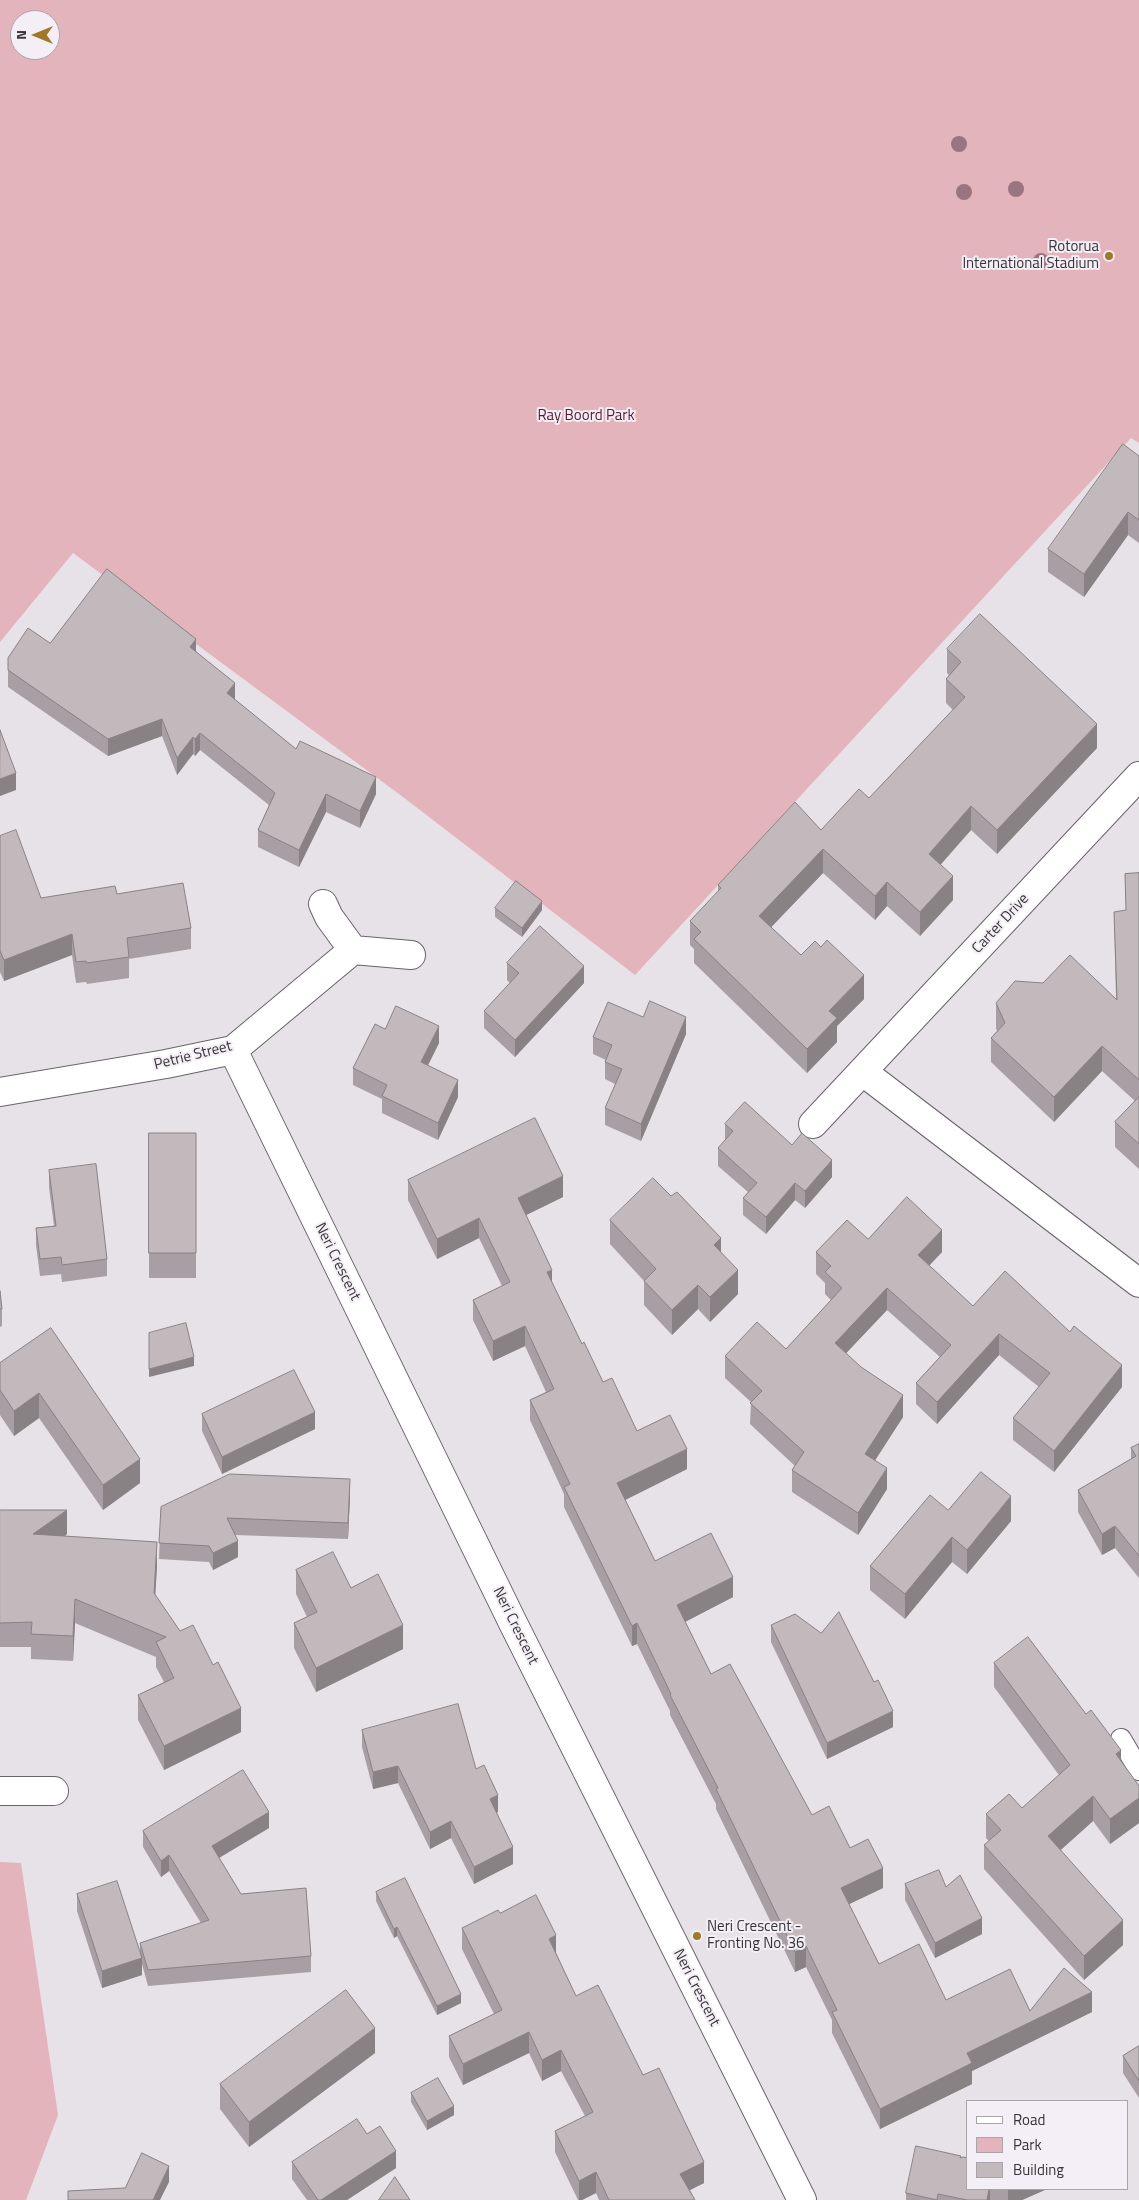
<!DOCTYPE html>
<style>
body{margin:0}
#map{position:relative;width:1139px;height:2200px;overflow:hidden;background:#e7e1e8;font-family:"Titillium Web",sans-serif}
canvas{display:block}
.legend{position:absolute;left:966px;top:2100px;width:162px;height:90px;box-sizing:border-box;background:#f4eef6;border:1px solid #a8a4aa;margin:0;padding:6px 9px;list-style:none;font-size:15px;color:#373538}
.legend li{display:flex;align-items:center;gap:10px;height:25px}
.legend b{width:25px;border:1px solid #a8a4aa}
.north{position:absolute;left:10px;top:10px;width:50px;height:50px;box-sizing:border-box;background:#f4eef6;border:1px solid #a8a4aa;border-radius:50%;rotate:270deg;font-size:14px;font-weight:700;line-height:20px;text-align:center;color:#373538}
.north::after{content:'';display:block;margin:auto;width:18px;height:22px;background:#a17827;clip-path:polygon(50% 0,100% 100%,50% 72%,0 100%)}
</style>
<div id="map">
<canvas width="1139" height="2200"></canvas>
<ul class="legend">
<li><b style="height:6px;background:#fff"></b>Road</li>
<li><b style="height:14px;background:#e3b4bb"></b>Park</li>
<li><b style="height:14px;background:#c2b9bd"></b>Building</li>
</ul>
<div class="north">N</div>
</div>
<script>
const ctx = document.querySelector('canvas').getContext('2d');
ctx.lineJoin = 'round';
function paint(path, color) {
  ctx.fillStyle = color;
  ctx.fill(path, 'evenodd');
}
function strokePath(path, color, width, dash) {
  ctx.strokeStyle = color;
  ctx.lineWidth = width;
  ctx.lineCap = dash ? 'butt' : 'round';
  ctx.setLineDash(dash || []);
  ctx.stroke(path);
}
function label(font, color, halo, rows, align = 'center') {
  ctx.font = font + ' "Titillium Web",sans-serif';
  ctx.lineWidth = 4;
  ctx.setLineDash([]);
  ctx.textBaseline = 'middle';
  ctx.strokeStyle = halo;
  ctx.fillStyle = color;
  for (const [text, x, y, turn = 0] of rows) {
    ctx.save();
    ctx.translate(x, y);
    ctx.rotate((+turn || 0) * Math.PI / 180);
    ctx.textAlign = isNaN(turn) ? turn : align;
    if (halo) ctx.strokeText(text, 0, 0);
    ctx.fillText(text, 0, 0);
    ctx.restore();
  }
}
paint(new Path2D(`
 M0 0H1139V443L1131 438 635 975 403 797 73 553 0 642ZM20 20H50V50H20Z
 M0 1862 21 1863 58 2115 26 2200H0Z`), '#e3b4bb');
const lane = new Path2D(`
 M1121 1739 1139 1770`);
const street = new Path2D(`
 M323 904 329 917 353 950
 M233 1050 513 1623 802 2200
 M863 1072 1139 1283
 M0 1092 166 1064 233 1050 353 950 411 955
 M813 1124 1139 776
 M0 1791H54`);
strokePath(lane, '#69646a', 22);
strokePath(street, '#69646a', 30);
strokePath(lane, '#fff', 20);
strokePath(street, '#fff', 28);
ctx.fillStyle = '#987580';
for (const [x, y] of [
 [959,144],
 [1016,189],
 [964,192],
 [1041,261]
]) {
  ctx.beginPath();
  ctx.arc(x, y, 8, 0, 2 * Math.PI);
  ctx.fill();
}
paint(new Path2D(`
 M1139 456V543L1128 535 1084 597 1048 572V549Z
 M50 643 196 651 235 700 296 749 376 794 360 828 326 812 299 867 258 847V830L269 805 200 750 195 756 193 754 177 775 162 736 108 756 8 687V658Z
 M947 649 1097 748 997 854 971 830 940 864 953 900 920 936 887 906 875 920 823 873 771 927 801 955 864 999 837 1026V1042L807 1073 694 963V949L690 945V921L718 892V885L821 830 869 798 953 710 946 703V679L949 675 947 673Z
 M0 836 41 898 117 894 191 928V949L129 959V978L87 984 86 982 76 983 72 955 4 981 0 972Z
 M1139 873V1169L1115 1147V1122L1135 1101 1102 1071 1054 1122 991 1062V1038L997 1031 996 1028V1003L1116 999 1114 912 1126 911 1125 874Z
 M495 908 542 910 522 937 495 917Z
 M507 963 584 983 515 1057 484 1028V1011L510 983 507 980Z
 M385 1029 439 1043 428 1065 458 1097 438 1140 382 1113V1099L353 1085V1068Z
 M686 1034 641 1141 605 1125V1108L615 1084 605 1079V1062L606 1060 593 1054V1037Z
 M725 1124 792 1145 832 1177 805 1208 795 1200 766 1234 743 1215V1198L748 1192 718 1166V1148L725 1141Z
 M149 1133H196V1278H149Z
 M49 1170 107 1259V1276L62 1282 61 1274 40 1276 36 1245V1228L54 1226 49 1187Z
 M408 1180 563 1197 526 1215 552 1282 582 1344 603 1382 637 1431 687 1469 625 1500 655 1561 733 1597 685 1622 711 1674 812 1815 850 1848 883 1888 849 1904 879 1964 946 2000 1030 2011 1092 2012 972 2071V2084L880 2129 832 2033V2020L806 1967 795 1972 716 1809V1804L670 1715V1711L637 1644 632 1646 564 1507V1494L530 1420V1400L546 1392 525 1346 493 1361 473 1320V1300L502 1286 479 1238 437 1259 408 1200Z
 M610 1220 721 1252 738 1294 710 1322 698 1309 672 1335 644 1305V1281L610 1244Z
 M868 1239 942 1252 929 1266 973 1306 1122 1387 1054 1472 1013 1440V1418L1039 1387 999 1355 937 1424 916 1404V1383L940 1357 887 1310 846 1353 903 1417 875 1460 887 1489 858 1535 792 1492V1470L795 1466 750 1424 751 1402 725 1378V1356L786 1349 831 1300 825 1294V1283L816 1274V1252Z
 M0 1291 2 1309V1326L0 1327Z
 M51 1328 140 1483 103 1510 39 1418 14 1436 0 1415V1363Z
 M202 1414 315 1429 222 1474 202 1431Z
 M1139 1444V1578L1115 1548 1102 1555 1078 1512V1490L1131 1459V1448Z
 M350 1495 348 1539 235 1535 238 1557 213 1570 209 1562 159 1559 161 1507Z
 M0 1510 67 1534 65 1536 157 1566 155 1595 241 1732 164 1770 138 1720V1695L164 1682 156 1667V1657L75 1623 73 1661 31 1659V1647H0Z
 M948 1510 1011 1521 967 1574 952 1562 905 1619 870 1590V1566Z
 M296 1570 351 1588 403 1649 316 1692 294 1648V1623L307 1617 296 1594Z
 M771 1625 893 1727 827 1759 771 1642Z
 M994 1663 1121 1761 1139 1786V1823L1110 1844 1093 1821 1061 1850 1123 1945 1084 1980 984 1869V1845L989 1841 986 1838V1814L1022 1808 1059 1775 994 1687Z
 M362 1730 476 1769 498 1812 496 1813 513 1864 474 1884 451 1838 430 1849 398 1783 373 1789 362 1747Z
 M269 1828 219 1858 241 1894 311 1956V1972L148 1986 142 1964V1975L102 1988 77 1911V1894L140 1952V1943L201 1923 169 1871 161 1877 143 1847V1831Z
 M905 1884 946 1887 982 1934 935 1958 905 1900Z
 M376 1892 461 2003 437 2015 397 1936 394 1938 376 1901Z
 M500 1913 556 1953 576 1996 643 2075 704 2183 690 2190 695 2200H599L596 2193 582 2200H578L555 2152V2131L585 2116 561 2071 542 2081 529 2053 463 2085 449 2057V2036L494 2014 462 1949V1928Z
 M1139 2046V2098L1123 2073V2056Z
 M375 2053 249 2147 220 2109V2084Z
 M411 2093 454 2115 427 2130 411 2102Z
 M367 2134 396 2168 347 2200H307L292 2179V2162Z
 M961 2157 968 2189H1047L1022 2200H906V2193Z`), '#a79fa3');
paint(new Path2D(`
 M1128 512V535L1084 597V574Z
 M196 639V656L190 647Z
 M235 683V700L227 693Z
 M162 719V736L108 756V739Z
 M1097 724V748L997 854V830Z
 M200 733V750L195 756V739Z
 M193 737V754L177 775V758Z
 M16 773V790L0 796V779Z
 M376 777V794L360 828V811Z
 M326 794V812L299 867V850Z
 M971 806V830L929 878V854Z
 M823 849V873L759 940V916Z
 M953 876V900L920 936V912Z
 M887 882V906L875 920V896Z
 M542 901V910L522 937V928Z
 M72 934V955L4 981V960Z
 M584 966V983L515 1057V1040Z
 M864 975V999L837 1026V1042L807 1073V1049L829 1011Z
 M686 1017V1034L641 1141V1124Z
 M439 1026V1043L421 1079V1062Z
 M1102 1046V1071L1054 1122V1097Z
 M458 1080V1097L438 1140V1123Z
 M832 1160V1177L805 1208V1191Z
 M563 1176V1197L518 1219V1198Z
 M795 1183V1200L766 1234V1217Z
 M479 1218V1238L437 1259V1239Z
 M942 1230V1252L918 1277V1255Z
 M721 1238V1262L714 1245Z
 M552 1270V1290L547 1272Z
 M738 1270V1294L710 1322V1297Z
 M698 1285V1309L672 1335V1310Z
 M887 1288V1310L835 1365V1343Z
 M525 1326V1346L493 1361V1341Z
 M999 1334V1355L937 1424V1402Z
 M194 1357V1366L149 1377V1369Z
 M1122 1365V1387L1054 1472V1451Z
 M39 1393V1418L14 1436V1411Z
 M903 1395V1417L865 1476V1454Z
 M315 1412V1429L222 1474V1457Z
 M687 1449V1469L617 1504V1483Z
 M140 1459V1483L103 1510V1485Z
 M887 1468V1489L858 1535V1513Z
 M350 1479V1495L348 1539V1523Z
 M1011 1496V1521L967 1574V1550Z
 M67 1510V1534L33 1559V1534Z
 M1115 1526V1548L1102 1555V1534Z
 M952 1537V1562L905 1619V1594Z
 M238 1541V1557L213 1570V1553Z
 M157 1542V1566L154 1617V1593Z
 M733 1577V1597L677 1626V1605Z
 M75 1599V1623L73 1661V1636Z
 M637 1623V1644L632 1646V1626Z
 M403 1625V1649L316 1692V1668Z
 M241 1708V1732L164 1770V1746Z
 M893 1711V1727L827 1759V1743Z
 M1121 1750V1774L1116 1754Z
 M398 1766V1783L373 1789V1772Z
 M498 1795V1812L490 1816V1799Z
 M1093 1796V1821L1048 1861V1836Z
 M1139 1798V1823L1110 1844V1819Z
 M269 1812V1828L212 1862V1846Z
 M451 1821V1838L430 1849V1832Z
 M513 1847V1864L474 1884V1867Z
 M169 1855V1871L161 1877V1861Z
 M883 1868V1888L841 1908V1888Z
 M982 1918V1934L935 1958V1943Z
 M1123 1920V1945L1084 1980V1956Z
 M397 1927V1936L394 1938V1929Z
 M556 1935V1956L549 1939Z
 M806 1946V1967L795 1972V1952Z
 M142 1958V1975L102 1988V1971Z
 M1092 1992V2012L972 2071V2084L880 2129V2109L967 2053Z
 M461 1994V2003L437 2015V2006Z
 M375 2028V2053L249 2147V2122Z
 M529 2032V2053L463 2085V2064Z
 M561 2050V2071L542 2081V2060Z
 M454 2106V2115L427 2130V2121Z
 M396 2151V2168L347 2200H321Z
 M704 2162V2183L680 2195V2174Z
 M169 2166V2182L160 2200H153Z
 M596 2172V2193L582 2200H579V2181Z
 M989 2189H990V2200H987Z
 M1008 2189H1047L1022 2200H1008Z`), '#888284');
const building = new Path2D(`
 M1123 444 1139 456V520L1128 512 1084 574 1048 549Z
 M107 569 196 639 190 647 235 683 227 693 296 749 300 741 376 777 360 811 326 794 299 850 258 830 275 793 200 733 195 739 193 737 177 758 162 719 108 739 8 670V658L28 628 50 643Z
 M980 614 1097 724 997 830 971 806 929 854 953 876 920 912 887 882 875 896 823 849 759 916 801 955 815 941 821 947 827 940 864 975 829 1011 837 1018 807 1049 694 939 701 932 690 921 721 888 718 885 795 802 821 830 859 789 869 798 965 697 946 679 961 662 947 649Z
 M0 730 16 773 0 779Z
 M16 830 41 898 115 886 117 894 183 883 191 928 127 938 129 957 87 963 86 961 76 962 72 934 4 960 0 951V836Z
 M1139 873V1080L1102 1046 1054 1097 991 1038 1005 1023 996 1003 1015 981 1043 983 1070 955 1117 1000 1114 912 1126 910 1125 874Z
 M516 881 542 901 522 928 495 908Z
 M540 926 584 966 515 1040 484 1011 519 973 507 963Z
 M650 1001 686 1017 641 1124 605 1108 622 1069 605 1062 612 1045 593 1037 608 1002 643 1017Z
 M396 1006 439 1026 421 1062 458 1080 438 1123 382 1096 387 1085 353 1068 375 1024 385 1029Z
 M1139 1097V1144L1115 1122Z
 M745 1102 792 1145 802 1133 832 1160 805 1191 795 1183 766 1217 743 1198 757 1183 718 1148 733 1131 725 1124Z
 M535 1118 563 1176 518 1198 552 1270 547 1272 582 1344 584 1342 603 1382 612 1378 637 1431 670 1415 687 1449 617 1483 655 1561 711 1533 733 1577 677 1605 711 1674 730 1664 812 1815 829 1806 850 1848 868 1839 883 1868 841 1888 879 1964 919 1944 946 2000 1010 1969 1030 2011 1064 1968 1092 1992 967 2053 972 2063 880 2109 832 2012 837 2010 806 1946 795 1952 716 1789 718 1788 670 1695 671 1694 637 1623 632 1626 564 1487 570 1484 530 1400 554 1389 525 1326 493 1341 473 1300 510 1282 479 1218 437 1239 408 1180Z
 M149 1133H196V1253H149Z
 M96 1164 107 1259 62 1265 61 1257 40 1259 36 1228 56 1226 49 1170Z
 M653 1178 671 1196 677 1192 721 1238 714 1245 738 1270 710 1297 698 1285 672 1310 644 1281 656 1269 610 1220Z
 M907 1197 942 1230 918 1255 973 1306 1005 1271 1070 1332 1074 1326 1122 1365 1054 1451 1013 1418 1050 1373 999 1334 937 1402 916 1383 951 1345 887 1288 835 1343 861 1367 903 1395 865 1454 887 1468 858 1513 792 1470 804 1452 750 1403 762 1391 725 1356 757 1322 786 1349 842 1288 825 1272 831 1266 816 1252 847 1220 868 1239Z
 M0 1291 2 1309H0Z
 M186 1323 194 1357 149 1369V1333Z
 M51 1328 140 1459 103 1485 39 1393 14 1411 0 1390V1363Z
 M294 1370 315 1412 222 1457 202 1414Z
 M1139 1444V1556L1115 1526 1102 1534 1078 1490 1136 1456 1131 1448Z
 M981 1472 1011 1496 967 1550 952 1537 905 1594 870 1566 930 1495 948 1510Z
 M230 1474 350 1479 348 1523 227 1518 238 1541 213 1553 209 1546 159 1543 161 1507Z
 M0 1510H67L33 1534 157 1542 154 1593 180 1631 193 1625 213 1665 218 1662 241 1708 164 1746 138 1695 174 1678 156 1642 166 1637 75 1599 73 1636 31 1634 32 1622 0 1623Z
 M333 1552 351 1588 378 1574 403 1625 316 1668 294 1623 317 1612 296 1570Z
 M839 1612 874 1682 878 1680 893 1711 827 1743 771 1625 795 1614 821 1633Z
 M1028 1637 1086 1714 1091 1710 1121 1750 1116 1754 1139 1786V1798L1110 1819 1093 1796 1048 1836 1123 1920 1084 1956 984 1845 1001 1830 986 1814 1009 1794 1022 1808 1070 1765 994 1663Z
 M458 1704 476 1769 484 1765 498 1795 490 1799 513 1847 474 1867 451 1821 430 1832 398 1766 373 1772 362 1730Z
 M243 1770 269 1812 212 1846 241 1894 306 1888 311 1956 148 1970 140 1943 209 1920 169 1855 161 1861 143 1831Z
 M939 1870 946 1887 960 1875 982 1918 935 1943 905 1884Z
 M405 1878 461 1994 437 2006 397 1927 394 1929 376 1892Z
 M117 1881 142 1958 102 1971 77 1894Z
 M536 1895 556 1935 549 1939 576 1996 598 1985 643 2075 659 2068 704 2162 680 2174 695 2200H609L596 2172 579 2181 555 2131 593 2112 561 2050 542 2060 529 2032 463 2064 449 2036 502 2010 462 1928 498 1910 500 1913Z
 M346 1990 375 2028 249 2122 220 2084Z
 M1139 2046V2081L1123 2056Z
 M438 2078 454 2106 427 2121 411 2093Z
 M357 2119 367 2134 380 2126 396 2151 321 2200H318L292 2162Z
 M916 2146 961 2156 960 2158 963 2157 968 2158V2189H989L987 2200H967L938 2194 937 2200 906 2193Z
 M142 2153 169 2166 153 2200H68V2191L125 2188Z
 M395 2177 410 2200H379Z`);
paint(building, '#c2b9bd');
strokePath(building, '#888284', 1);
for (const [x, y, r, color] of [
 [1109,256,5,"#a17827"],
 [697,1936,5,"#a17827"]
]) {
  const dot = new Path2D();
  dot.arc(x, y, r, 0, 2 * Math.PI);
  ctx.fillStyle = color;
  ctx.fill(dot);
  strokePath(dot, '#f4eef6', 2);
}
label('15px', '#373538', '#f4eef6', [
 ["Rotorua",1099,247],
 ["International Stadium",1099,264],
 ["Neri Crescent -",707,1927,"left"],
 ["Fronting No. 36",707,1944,"left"]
], 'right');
label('15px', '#571c2a', '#f4eef6', [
 ["Ray Boord Park",586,416]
]);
label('15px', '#373538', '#f4eef6', [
 ["Carter Drive",1001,924,-47],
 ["Petrie Street",193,1056,-14],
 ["Neri Crescent",337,1262,64],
 ["Neri Crescent",515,1626,64],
 ["Neri Crescent",696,1988,63]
]);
</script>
